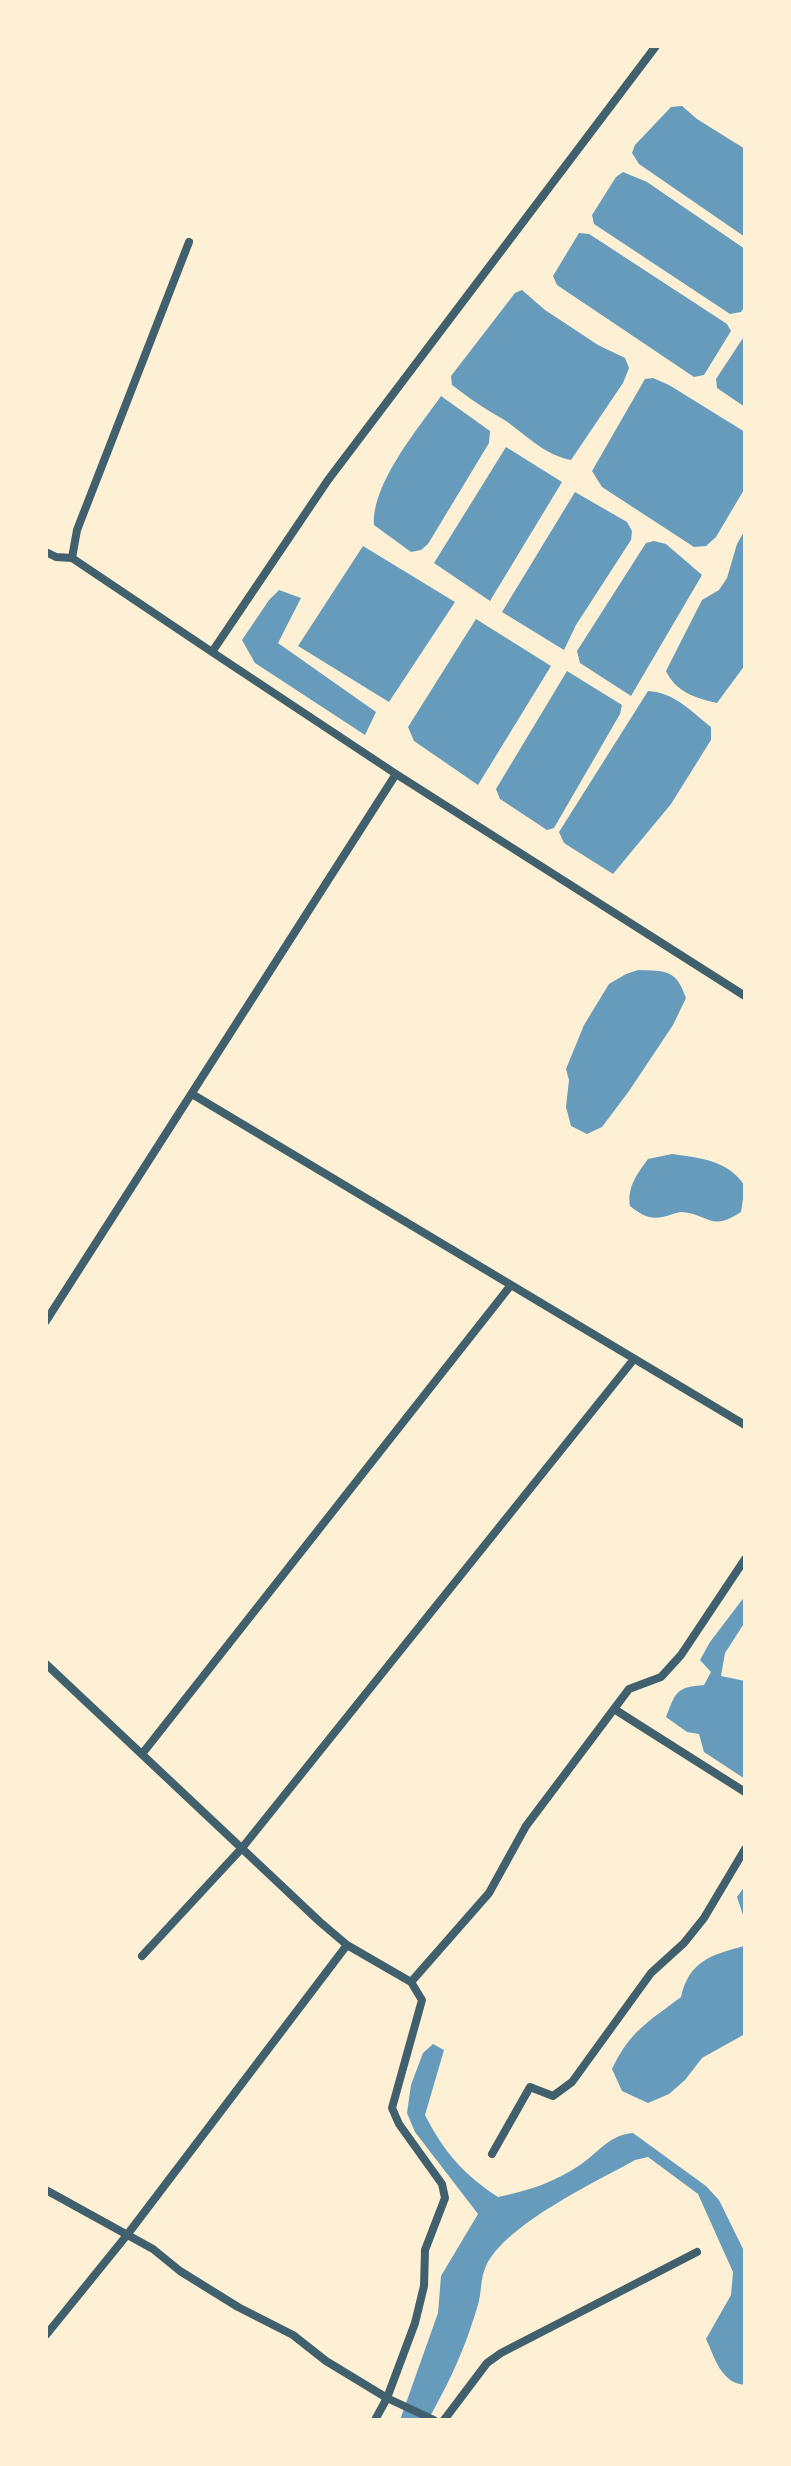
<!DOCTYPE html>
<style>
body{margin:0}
#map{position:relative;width:791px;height:2466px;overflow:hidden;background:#fdf0d5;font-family:"Zilla Slab",serif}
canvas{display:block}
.frame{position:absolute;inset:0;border:48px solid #fdf0d5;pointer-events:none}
</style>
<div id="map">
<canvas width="791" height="2466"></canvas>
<div class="frame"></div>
</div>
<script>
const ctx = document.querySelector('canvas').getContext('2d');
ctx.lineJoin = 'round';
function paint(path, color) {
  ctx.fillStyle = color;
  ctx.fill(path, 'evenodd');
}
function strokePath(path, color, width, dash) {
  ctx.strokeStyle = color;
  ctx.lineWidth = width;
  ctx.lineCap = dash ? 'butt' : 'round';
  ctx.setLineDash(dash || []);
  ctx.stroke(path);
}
paint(new Path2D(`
 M682 106 697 119 745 149V237L639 164 632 153 635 145 671 107Z
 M623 172 647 182 745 249V306L741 312 730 314 594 224 592 215 616 177Z
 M579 233 589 234 603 243 727 324 731 331 704 375 694 377 557 285 553 276Z
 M522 290 545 310 598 345 625 358 629 368 623 383 571 460C545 455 527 436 506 421 487 410 470 399 452 385L451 376 515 293Z
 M745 335V407L717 388 716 379Z
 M653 378 669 385 745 432V488L716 537 706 546 694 547 602 487 592 471 645 379Z
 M441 396 490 431 489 443 428 544 421 550 411 552 374 525C372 483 418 429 441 396Z
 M506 447 562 482 490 601 434 563Z
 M575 492 627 522 632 531 631 540 576 625 564 650 502 612Z
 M745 530V665L717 703C695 698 676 692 666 671L702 600 719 590 727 578 737 544Z
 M654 541 666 544 702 575 631 696 580 663 577 651 646 543Z
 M363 546 455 602 389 702 298 646Z
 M279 590 301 598 278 643 376 712 365 735 255 663 242 640 269 600Z
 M476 619 551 666 478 785 414 741 408 727Z
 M567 671 622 705 620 714 554 828 547 830 500 799 496 789Z
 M648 691C674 692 692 712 711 727V740L671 804 613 874 564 843 559 832Z
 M638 970C666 971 676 969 686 998L673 1025 629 1091 602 1127 587 1134 571 1126 566 1107 569 1080 566 1069 584 1025 609 984 626 974Z
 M672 1154C700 1158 728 1160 745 1186L741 1212C710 1232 711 1215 682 1212 678 1212 673 1214 670 1215 652 1221 644 1217 630 1206 627 1187 637 1174 648 1159Z
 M745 1596V1622L725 1653 721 1676 745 1681V1779L704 1752 699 1734 687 1732 666 1717C676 1691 677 1687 704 1685L711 1672 700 1660 710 1642Z
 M745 1886V2034L702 2058 685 2080 669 2094 648 2103 622 2091 612 2069C630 2031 648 2022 681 1997 689 1961 711 1955 744 1946V1918L737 1897Z
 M433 2044 444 2050 425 2115C444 2152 463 2174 498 2197 528 2191 555 2182 580 2165 599 2152 609 2135 633 2133L706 2186 719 2200 745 2253V2385C721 2383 715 2358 706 2339L731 2295 733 2272 698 2194 648 2157 635 2160C594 2183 506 2224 486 2266 480 2278 482 2294 477 2308 464 2351 450 2381 428 2420H400L438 2313 441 2276 478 2214 415 2132 407 2113 411 2085 423 2053Z`), '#669bbc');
strokePath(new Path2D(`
 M46 552 56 557 72 558 212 652 328 480 656 46
 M72 558 77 530 189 242
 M212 652 396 774 745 996
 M192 1094 745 1425
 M46 1321 396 774
 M46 1664 320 1922 347 1945 411 1982 422 2000 392 2108 399 2124 442 2184 445 2198 425 2250 424 2286 415 2323 387 2398 375 2420
 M614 1709 745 1792
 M142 1754 511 1285
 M142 1956 242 1848 634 1359
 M411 1982 489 1893 526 1826 629 1689 661 1677 681 1655 745 1559
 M492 2154 530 2087 553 2096 572 2082 651 1973 684 1943 704 1918 745 1849
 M46 2190 153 2249 180 2271 238 2307 293 2335 326 2361 387 2398 434 2420
 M46 2335 127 2235 347 1945
 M444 2420 487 2363 501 2353 697 2252`), '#3f606c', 8);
</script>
